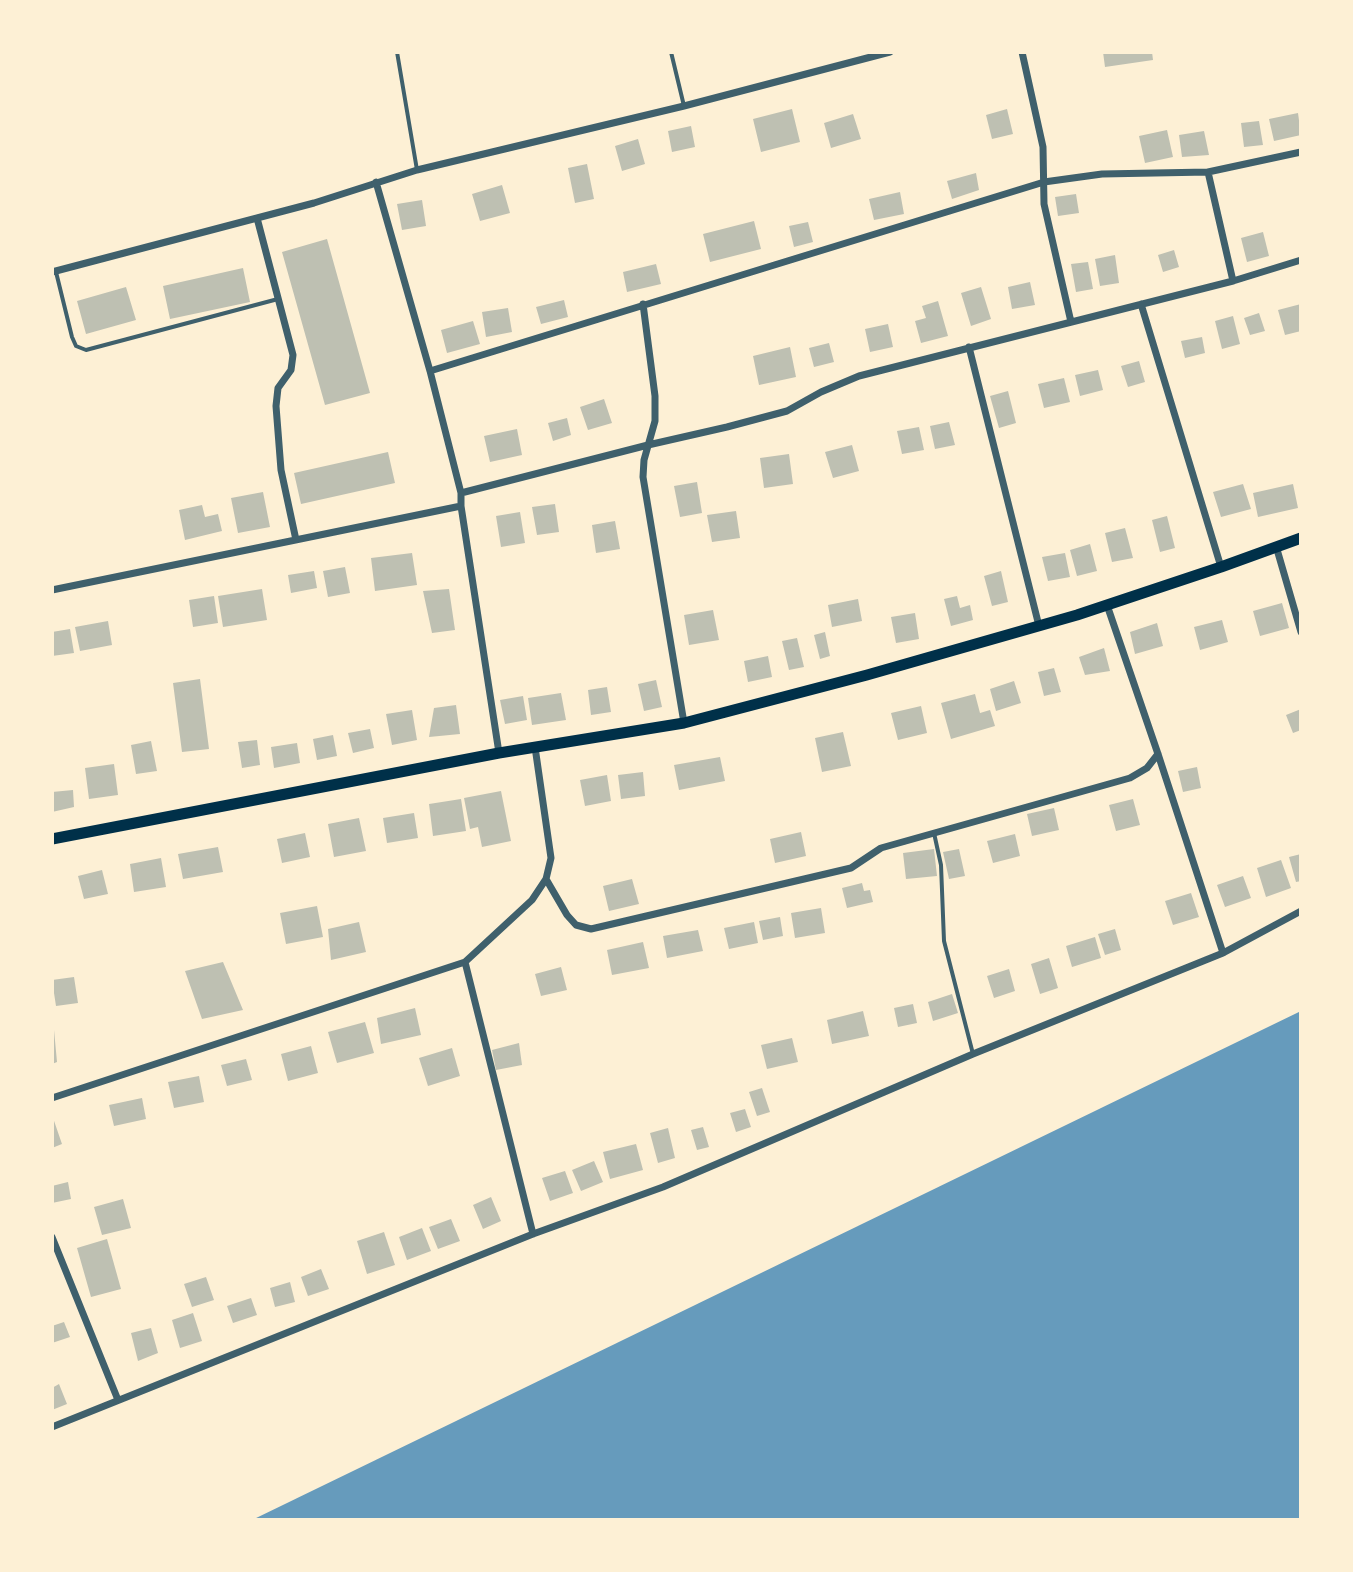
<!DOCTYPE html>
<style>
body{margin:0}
#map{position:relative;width:1353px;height:1572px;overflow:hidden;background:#fdf0d5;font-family:"Fira Sans Condensed",sans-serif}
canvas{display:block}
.frame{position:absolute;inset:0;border:54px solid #fdf0d5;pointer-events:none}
</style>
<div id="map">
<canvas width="1353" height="1572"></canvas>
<div class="frame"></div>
</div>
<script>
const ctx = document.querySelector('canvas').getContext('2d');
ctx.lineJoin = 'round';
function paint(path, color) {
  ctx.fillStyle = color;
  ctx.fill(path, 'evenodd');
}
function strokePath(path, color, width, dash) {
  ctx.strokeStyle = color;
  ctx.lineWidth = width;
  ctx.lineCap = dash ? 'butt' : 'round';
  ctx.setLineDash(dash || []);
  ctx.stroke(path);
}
paint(new Path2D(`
 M1301 1011V1520H252Z`), '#669bbc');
paint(new Path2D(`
 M1103 52H1152L1153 60 1105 67Z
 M792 109 800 142 761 152 753 119Z
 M1007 109 1013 134 992 139 986 115Z
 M1298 113 1301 135 1274 141 1269 119Z
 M853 114 861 139 831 148 824 123Z
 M1259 121 1263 145 1244 147 1241 123Z
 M691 126 695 147 672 152 668 131Z
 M1167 130 1173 157 1145 163 1139 136Z
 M1204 131 1209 155 1182 157 1179 135Z
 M638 139 645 164 622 171 615 146Z
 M587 164 594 199 575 203 568 168Z
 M976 173 979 190 952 199 947 181Z
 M502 185 510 213 480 221 472 194Z
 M900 192 904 214 874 220 869 199Z
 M1076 194 1079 213 1058 216 1055 197Z
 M422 200 426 226 402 230 397 204Z
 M754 221 761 249 710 262 703 234Z
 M808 222 813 242 794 247 789 226Z
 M1263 232 1269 256 1247 262 1241 238Z
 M327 239 370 393 325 405 282 252Z
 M1174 250 1179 267 1163 272 1158 255Z
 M1115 255 1119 283 1100 286 1095 259Z
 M1088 262 1093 289 1076 292 1071 264Z
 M656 264 661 284 627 292 623 272Z
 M243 268 250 302 170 319 163 286Z
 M1030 282 1035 305 1012 309 1008 287Z
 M126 287 136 320 86 334 77 301Z
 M981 287 991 319 971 326 961 293Z
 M564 300 568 317 541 324 536 307Z
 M938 301 948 336 921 343 915 321 926 318 922 306Z
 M1301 304V331L1285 335 1278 310Z
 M508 308 512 332 486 337 482 312Z
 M1259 313 1265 331 1250 335 1244 318Z
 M1233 316 1240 344 1222 349 1215 321Z
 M473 321 480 344 447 353 441 330Z
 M888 324 893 347 870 352 865 329Z
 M1202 337 1205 353 1185 358 1181 341Z
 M829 343 834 362 814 367 809 348Z
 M790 347 796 377 759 385 753 356Z
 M1139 361 1145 382 1128 387 1121 366Z
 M1098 370 1103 390 1080 396 1075 375Z
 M1064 378 1070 402 1044 408 1038 384Z
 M1008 391 1016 423 999 428 990 396Z
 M604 399 612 423 588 430 580 407Z
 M567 418 571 435 553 441 548 423Z
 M949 422 955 445 935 449 930 426Z
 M919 427 924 450 902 454 897 431Z
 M517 429 522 455 490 462 484 436Z
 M852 445 859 471 833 478 825 452Z
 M388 452 395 483 301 504 294 473Z
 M789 454 793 484 764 488 760 458Z
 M697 482 702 513 680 517 674 486Z
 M1243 484 1251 509 1221 517 1213 492Z
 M1293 484 1298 508 1258 517 1253 493Z
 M263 492 270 527 238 533 231 498Z
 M555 504 559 532 537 535 532 507Z
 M202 505 205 517 218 514 222 531 185 540 179 510Z
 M736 511 740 538 712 542 707 515Z
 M520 512 525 543 501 547 496 516Z
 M1167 516 1175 548 1160 552 1152 520Z
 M615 521 620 549 596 553 592 525Z
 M1125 528 1133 558 1112 562 1105 533Z
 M1090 544 1097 571 1077 576 1070 550Z
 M412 553 417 585 375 591 371 558Z
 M1065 553 1070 577 1048 581 1042 557Z
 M345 567 350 593 328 597 323 571Z
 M314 571 317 588 291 593 288 575Z
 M1001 571 1008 602 992 606 984 576Z
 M262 589 267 620 223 627 218 596Z
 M449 589 455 630 432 633 423 591Z
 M214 596 218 623 193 627 189 600Z
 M957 596 960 608 970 605 973 620 951 626 944 599Z
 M858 599 862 621 832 627 828 605Z
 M1282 603 1289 628 1260 636 1253 611Z
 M713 610 719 640 689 645 684 615Z
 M915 613 919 639 896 643 891 617Z
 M1222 620 1228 642 1200 650 1194 627Z
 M108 621 112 645 80 651 75 627Z
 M1157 623 1163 646 1135 654 1130 632Z
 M70 629 74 653 52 656V632Z
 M825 632 830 656 820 659 814 635Z
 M797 638 804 667 789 670 782 641Z
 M1104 648 1110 671 1085 675 1079 657Z
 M768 656 772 677 748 682 744 661Z
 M1054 668 1061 692 1044 696 1038 672Z
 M200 679 209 749 182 752 173 683Z
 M656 680 662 707 644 711 638 684Z
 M1014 681 1021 703 996 711 990 689Z
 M607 687 611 712 591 715 588 690Z
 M561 693 566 720 532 725 528 698Z
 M975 694 980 713 990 710 995 726 951 739 941 703Z
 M523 696 527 720 505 724 500 700Z
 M456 705 460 734 429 737 434 708Z
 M921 706 927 733 898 740 891 713Z
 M1301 709V730L1293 733 1286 715Z
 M412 710 417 740 392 745 386 714Z
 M370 729 374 748 353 753 348 733Z
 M843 732 851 766 822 772 815 738Z
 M333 735 337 756 317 760 313 739Z
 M257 740 260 765 242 768 238 742Z
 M151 741 157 771 136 774 131 745Z
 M297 743 300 763 274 768 271 747Z
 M720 757 725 781 679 790 674 765Z
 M114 764 118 795 89 799 85 768Z
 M1197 767 1201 788 1183 792 1178 771Z
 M643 772 645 796 621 799 618 775Z
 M607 775 611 801 585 806 580 780Z
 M73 790 74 807 52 812V792Z
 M501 791 511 841 482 847 478 827 470 829 464 798Z
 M461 799 466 831 433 836 429 804Z
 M1133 799 1140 825 1116 831 1109 805Z
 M1054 808 1059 830 1032 836 1027 814Z
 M414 813 418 838 387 843 383 818Z
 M359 818 366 851 334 857 328 824Z
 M801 832 806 856 775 863 770 839Z
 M305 833 310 857 282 863 277 839Z
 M1015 834 1020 856 993 863 987 841Z
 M218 847 223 872 183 879 178 854Z
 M934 849 937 876 906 879 903 853Z
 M959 849 965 876 949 879 943 852Z
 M1301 854V881L1296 882 1289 857Z
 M161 858 166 887 134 892 130 864Z
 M1281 860 1291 888 1266 897 1257 868Z
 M102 870 108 894 84 899 78 876Z
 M1243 876 1251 898 1225 907 1217 885Z
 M632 879 639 904 609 911 603 886Z
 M862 883 864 891 870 890 873 902 847 908 842 888Z
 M1191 893 1199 917 1173 925 1165 901Z
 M317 906 323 937 286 944 280 913Z
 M821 908 825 933 795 938 791 913Z
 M780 917 783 936 763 940 759 921Z
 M359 922 366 952 331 960 328 929Z
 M754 922 758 943 729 949 724 928Z
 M1115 929 1121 950 1105 955 1098 934Z
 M698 930 703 951 667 958 663 936Z
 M1095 937 1101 958 1072 967 1066 946Z
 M643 942 649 968 612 975 607 950Z
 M1049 958 1058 988 1040 994 1031 964Z
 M223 962 243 1010 202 1019 185 971Z
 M561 967 567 990 541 996 535 974Z
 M1009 969 1015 991 994 998 987 976Z
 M74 977 78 1003 56 1006 52 980Z
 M952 994 958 1013 933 1021 928 1002Z
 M913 1004 917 1023 898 1027 894 1008Z
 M415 1008 421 1035 381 1044 377 1018Z
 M863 1011 869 1036 832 1044 827 1020Z
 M365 1022 374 1053 337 1063 328 1032Z
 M52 1030H54L57 1062 52 1064Z
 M792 1038 798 1062 767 1069 761 1045Z
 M519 1043 522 1065 496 1070 492 1050Z
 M311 1046 318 1073 288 1081 281 1054Z
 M452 1048 460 1076 428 1086 419 1058Z
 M246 1059 252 1080 227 1086 221 1065Z
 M199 1076 204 1102 174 1108 168 1082Z
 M762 1088 770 1112 757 1116 749 1092Z
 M142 1098 146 1119 114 1126 109 1105Z
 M745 1109 751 1127 736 1132 730 1113Z
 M52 1115 62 1144 52 1148Z
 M703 1127 709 1147 697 1150 691 1130Z
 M668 1128 675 1158 658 1163 650 1133Z
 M636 1144 643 1170 610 1179 603 1152Z
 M594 1161 603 1182 581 1191 572 1170Z
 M565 1171 573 1193 550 1201 542 1178Z
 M68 1182 71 1199 52 1203V1186Z
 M491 1197 501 1221 483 1229 473 1205Z
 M123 1199 131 1228 102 1235 94 1207Z
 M451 1219 460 1241 438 1249 429 1227Z
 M422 1228 431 1251 407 1260 399 1237Z
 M384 1232 395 1265 367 1274 357 1241Z
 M107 1239 121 1289 91 1297 77 1248Z
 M321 1269 329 1289 308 1296 301 1277Z
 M206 1277 214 1300 192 1307 184 1284Z
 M290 1282 295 1302 275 1307 270 1288Z
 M251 1298 257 1315 233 1323 227 1306Z
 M193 1313 202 1341 180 1348 172 1320Z
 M64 1322 70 1337 52 1343V1326Z
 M151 1328 158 1353 138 1361 131 1333Z
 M59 1384 67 1404 52 1410V1388Z`), '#bec0b2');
strokePath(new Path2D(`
 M397 52 417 170
 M671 52 684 106
 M56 272 72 337 76 346 86 350 278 299
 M934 833 941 865 944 941 973 1054`), '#3f606c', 4);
strokePath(new Path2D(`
 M1022 52 1043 147 1044 204 1071 322
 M1208 172 1233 281
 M376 182 430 371 461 493V506L499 753
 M257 218 293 355 291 370 278 388 276 406 281 470 296 540
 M52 272 314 203 417 170 684 106 890 52
 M643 304 655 396V421L644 460 643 477 684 723
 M1141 304 1221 567
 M969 347 1039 626
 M430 371 1044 182 1102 174 1208 172 1301 152
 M461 493 648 445 727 427 787 411 821 392 859 376 1233 281 1301 260
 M1276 546 1301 632
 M52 590 461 506
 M1107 605 1158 754 1223 953
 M546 879 567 915 576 925 591 929 851 868 881 848 1130 778 1147 768 1158 754
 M52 1098 465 962
 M533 1234 465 962 532 900 546 879 551 858 535 747
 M52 1237 118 1400
 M52 1427 533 1234 663 1187 973 1054 1223 953 1301 911`), '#3f606c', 7);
strokePath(new Path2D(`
 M52 839 499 753 684 723 867 675 1077 615 1221 567 1301 538`), '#003049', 11);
</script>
